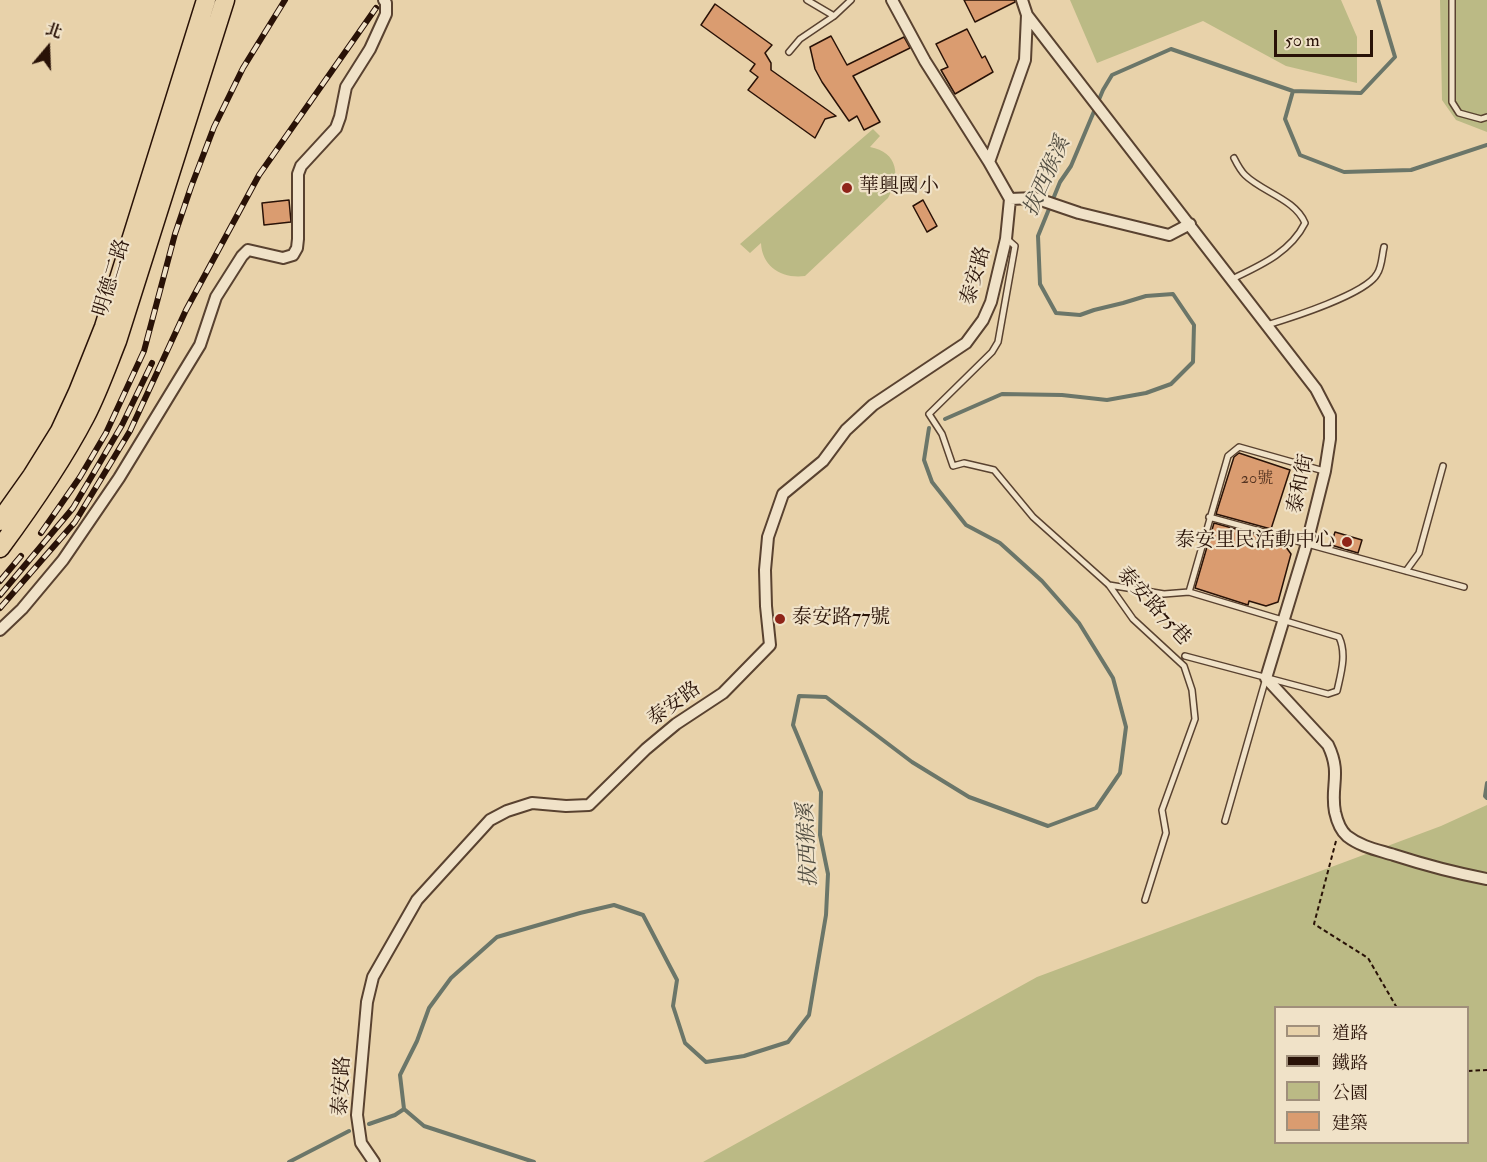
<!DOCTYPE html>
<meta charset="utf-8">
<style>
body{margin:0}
#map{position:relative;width:1487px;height:1162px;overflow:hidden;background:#e8d2aa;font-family:"IM FELL Double Pica","Noto Serif TC",serif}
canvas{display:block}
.legend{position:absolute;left:1274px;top:1006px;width:195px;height:138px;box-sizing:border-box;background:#f0e2c8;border:2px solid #a08f7b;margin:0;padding:8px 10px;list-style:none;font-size:18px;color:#291207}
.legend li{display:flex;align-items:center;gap:12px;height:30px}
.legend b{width:30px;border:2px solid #a08f7b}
.north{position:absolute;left:18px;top:18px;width:60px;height:60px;-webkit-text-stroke:4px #f0e2c8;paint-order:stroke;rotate:19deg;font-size:16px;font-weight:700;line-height:24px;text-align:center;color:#291207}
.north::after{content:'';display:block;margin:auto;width:21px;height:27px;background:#291207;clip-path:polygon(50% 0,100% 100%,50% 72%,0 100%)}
.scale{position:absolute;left:1274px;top:30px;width:99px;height:27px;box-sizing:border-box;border:3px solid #291207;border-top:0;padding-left:8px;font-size:18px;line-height:21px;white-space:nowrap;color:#291207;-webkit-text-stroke:4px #f0e2c8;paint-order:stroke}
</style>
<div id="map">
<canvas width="1487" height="1162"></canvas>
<ul class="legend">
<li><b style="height:8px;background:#e8d2aa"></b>道路</li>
<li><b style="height:8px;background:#291207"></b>鐵路</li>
<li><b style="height:16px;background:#bbba85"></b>公園</li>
<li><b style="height:16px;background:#da9c70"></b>建築</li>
</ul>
<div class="north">北</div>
<div class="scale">50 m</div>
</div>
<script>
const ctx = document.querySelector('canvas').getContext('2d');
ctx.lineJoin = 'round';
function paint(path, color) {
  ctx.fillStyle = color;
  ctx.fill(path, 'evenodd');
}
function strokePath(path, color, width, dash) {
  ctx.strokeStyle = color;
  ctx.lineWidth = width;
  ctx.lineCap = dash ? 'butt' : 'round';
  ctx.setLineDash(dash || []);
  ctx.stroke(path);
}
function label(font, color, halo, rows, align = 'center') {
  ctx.font = font + ' "IM FELL Double Pica","Noto Serif TC",serif';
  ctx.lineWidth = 4.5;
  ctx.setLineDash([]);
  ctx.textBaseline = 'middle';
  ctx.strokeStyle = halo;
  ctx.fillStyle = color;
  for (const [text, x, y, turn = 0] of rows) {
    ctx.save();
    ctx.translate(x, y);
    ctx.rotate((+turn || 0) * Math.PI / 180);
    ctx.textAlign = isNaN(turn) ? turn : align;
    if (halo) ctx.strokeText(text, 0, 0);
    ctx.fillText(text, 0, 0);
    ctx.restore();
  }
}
paint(new Path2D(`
 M1070 0H1341L1357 37V83L1286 66 1203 21 1097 63Z
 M1440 0H1487V132L1456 120 1442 100Z
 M873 129 880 136 870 147C898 152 901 176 888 198L805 276C782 279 762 267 761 243L750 253 740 244Z
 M1487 805V1162H703L1037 977 1441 826ZM1276 1008H1468V1142H1276Z`), '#bbba85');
strokePath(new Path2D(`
 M1293 91 1285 119 1300 155 1344 172 1411 170 1487 145
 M945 419 1002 394 1062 395 1107 400 1146 393 1171 384 1193 362 1194 325 1173 294 1146 296 1123 303 1094 310 1080 315 1056 313 1040 284 1038 236 1060 182 1071 166 1103 90 1112 75 1171 49 1293 91 1361 93 1395 57 1378 0
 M1487 783 1485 796 1487 798
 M369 1124 395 1115 404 1109
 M289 1162 349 1131
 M534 1162 424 1126 404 1109 400 1075 417 1041 429 1008 451 978 497 937 580 913 614 905 643 915 677 980 673 1006 685 1043 706 1062 744 1056 788 1042 809 1015 826 915 828 874 820 835 821 792 793 725 799 696 826 697 912 762 969 797 1048 826 1096 808 1120 773 1126 727 1113 678 1079 623 1042 581 1000 543 966 525 932 482 924 460 929 428`), '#6b7669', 4);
const building = new Path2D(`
 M964 0H1015V2L975 22Z
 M715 4 772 45 765 53 771 63V70L836 116 825 119 815 138 748 90 758 77 750 71 755 64 701 25Z
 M967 29 982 58 985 56 993 72 955 94 941 70 948 67 936 44Z
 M831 36 847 65 904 37 910 48 853 76 880 122 864 130 857 116 849 121 822 82 815 69 810 47Z
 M289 200 291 222 264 225 262 203Z
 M923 200 937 226 927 232 913 206Z
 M1239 453 1290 470 1271 529 1216 514 1234 457Z
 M1214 523 1268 538V541L1286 547 1291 554 1278 602 1266 606 1249 601 1248 605 1195 588Z
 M1335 532 1362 540 1358 553 1331 545Z`);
paint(building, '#da9c70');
strokePath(building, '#291207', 1.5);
const service = new Path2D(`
 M807 0 834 16 851 0
 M1452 0V102L1459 113 1481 119 1487 117
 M789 52 800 39 834 16
 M1007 239 1015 246 998 342 992 352 929 414 942 434 953 466 964 463 994 470 1033 517 1109 585 1133 619 1184 666 1192 690 1195 719 1162 810 1166 833 1145 900
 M1232 279C1259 266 1290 253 1305 223 1295 199 1262 192 1245 175 1240 170 1237 164 1234 158
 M1267 325C1290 318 1366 294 1377 274 1382 267 1382 255 1384 247
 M1209 517 1464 587
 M1406 571 1419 553 1443 466
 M1109 585 1164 594 1189 592 1339 637C1347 654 1341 673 1337 691L1328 694 1185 656
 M1189 592 1228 456 1239 447 1324 471
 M1225 821 1266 678`);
const minor = new Path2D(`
 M1022 0 1027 15 1316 389 1330 416V439L1325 471 1307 543 1266 678 1328 745C1342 774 1330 786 1335 812 1337 821 1340 830 1347 836 1361 847 1378 850 1394 855 1425 865 1455 873 1487 879
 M989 162 1025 60 1027 15
 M1010 199 1035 198 1079 213 1169 235 1190 224
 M0 630 22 609 63 560 119 478 200 345 216 297 242 256 248 250 283 258 293 255 297 248 298 239V174L301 166 336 128 340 117 346 87 370 49 386 14V3L384 0
 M374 1162 361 1143 357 1115 367 1002 373 977 417 900 490 820 507 811 532 803 566 806 589 805 646 749 676 724 723 693 770 645 766 606 765 570 768 537 783 494 823 461 846 430 873 405 966 343 983 320 991 302 1006 239 1010 199 989 162 925 61 892 0`);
const primary = new Path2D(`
 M0 521 32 476 60 431 78 392 104 327 206 0
 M0 548C31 506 61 463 85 417 98 392 107 366 117 341L225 0`);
strokePath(service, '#594230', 8);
strokePath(minor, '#594230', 14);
strokePath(primary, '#291207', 21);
strokePath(new Path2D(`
 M1336 841 1314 924 1368 958 1397 1008
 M1468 1071 1487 1070`), '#291207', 2, [4.5, 3]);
strokePath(service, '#f0e2c8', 5);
strokePath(minor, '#f0e2c8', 10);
strokePath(primary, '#e8d2aa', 18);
const rail = new Path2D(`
 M41 533 80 477 106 433 144 351 175 234 191 187 214 127 243 68 285 0
 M0 581 21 556
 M0 595 73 508 122 425 152 363
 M0 608 75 522 130 431 186 310 259 175 376 8`);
strokePath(rail, '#291207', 6);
strokePath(rail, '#f0e2c8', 4, [11]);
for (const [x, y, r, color] of [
 [847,188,6,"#8f2418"],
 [1347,542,6,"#8f2418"],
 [780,619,6,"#8f2418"]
]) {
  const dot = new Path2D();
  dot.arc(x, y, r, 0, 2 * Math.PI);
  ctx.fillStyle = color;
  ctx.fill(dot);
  strokePath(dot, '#f0e2c8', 2);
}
label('16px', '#553421', null, [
 ["20號",1257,480]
]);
label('20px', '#291207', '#f0e2c8', [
 ["華興國小",859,188],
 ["泰安里民活動中心",1335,542,"right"],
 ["泰安路77號",792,619]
], 'left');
label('20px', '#291207', '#f0e2c8', [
 ["泰安路",977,276,-74],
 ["明德二路",113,278,-73],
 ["泰和街",1302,484,-78],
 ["泰安路75巷",1153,607,47],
 ["泰安路",675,705,-36],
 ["泰安路",343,1086,-87]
]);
label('italic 21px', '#504c40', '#f0e2c8', [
 ["拔西猴溪",1048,177,-66],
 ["拔西猴溪",809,845,-93]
]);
</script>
